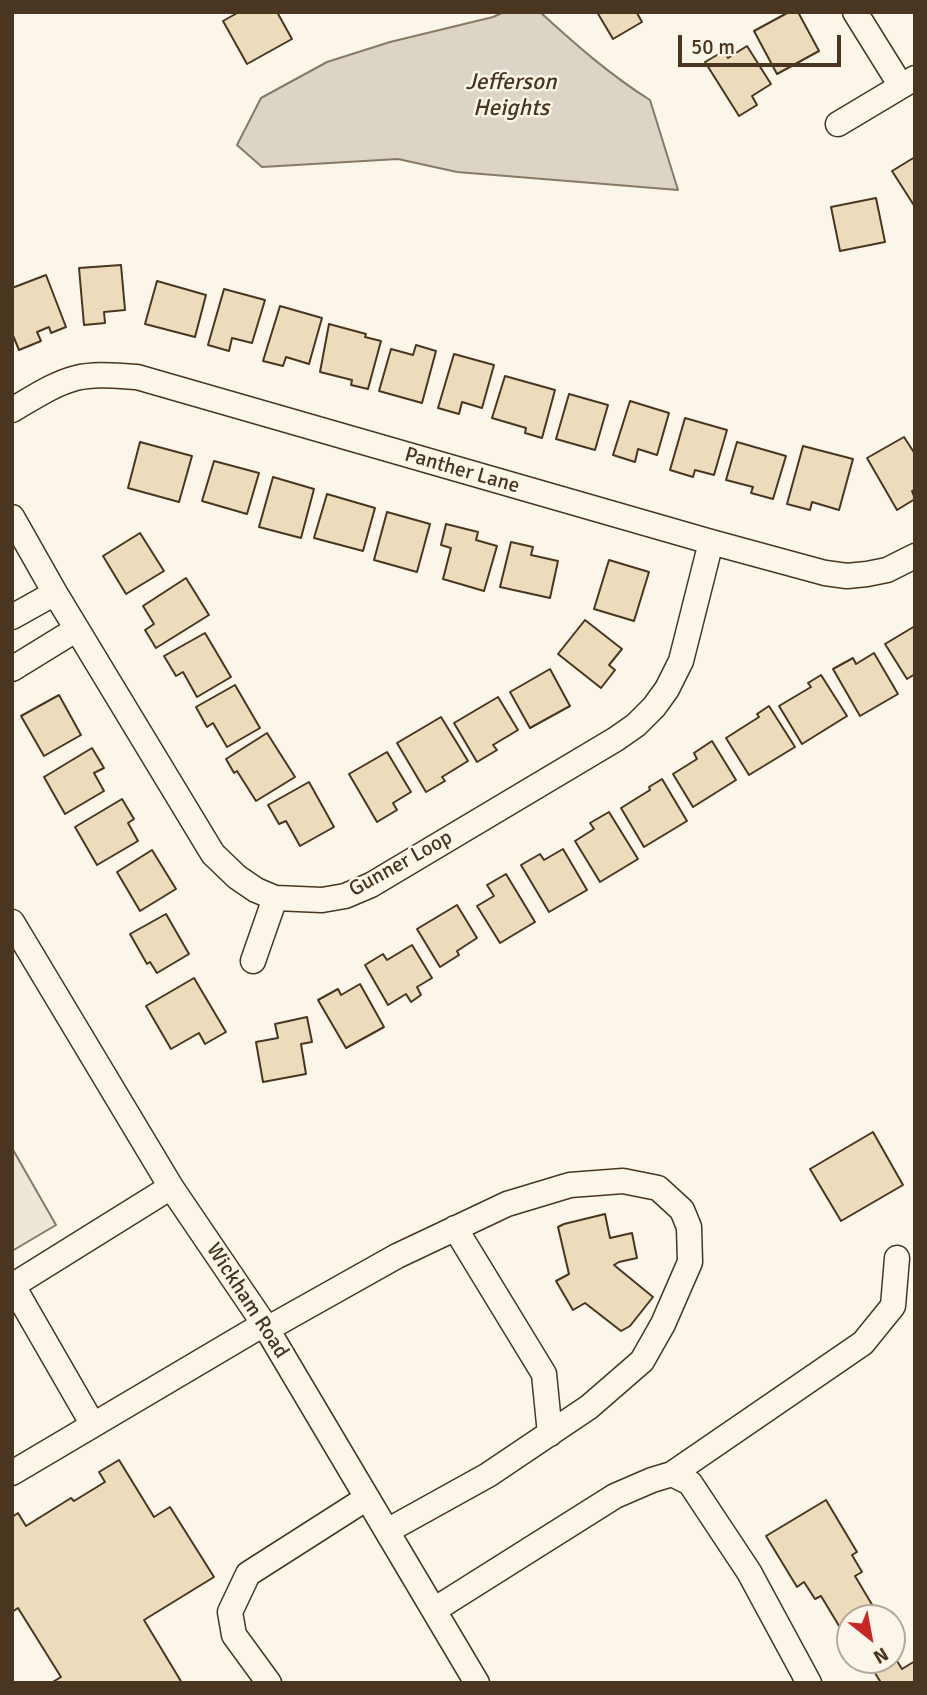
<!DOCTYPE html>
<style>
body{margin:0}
#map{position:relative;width:927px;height:1695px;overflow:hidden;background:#fbf6e9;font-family:Signika,sans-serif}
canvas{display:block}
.frame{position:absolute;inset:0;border:14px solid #4a3520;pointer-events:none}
.north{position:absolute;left:836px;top:1604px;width:70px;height:70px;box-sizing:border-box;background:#fbf6e9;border:2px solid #b4a999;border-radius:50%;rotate:149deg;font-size:19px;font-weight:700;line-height:28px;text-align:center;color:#4a3520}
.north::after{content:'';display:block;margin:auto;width:24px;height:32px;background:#c62828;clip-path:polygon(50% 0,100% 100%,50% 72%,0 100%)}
.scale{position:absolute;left:678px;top:35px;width:163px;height:32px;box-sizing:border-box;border:4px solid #4a3520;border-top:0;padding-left:9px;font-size:21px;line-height:24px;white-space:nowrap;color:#4a3520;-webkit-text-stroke:5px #fbf6e9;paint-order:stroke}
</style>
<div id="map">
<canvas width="927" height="1695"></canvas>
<div class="frame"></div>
<div class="north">N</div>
<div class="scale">50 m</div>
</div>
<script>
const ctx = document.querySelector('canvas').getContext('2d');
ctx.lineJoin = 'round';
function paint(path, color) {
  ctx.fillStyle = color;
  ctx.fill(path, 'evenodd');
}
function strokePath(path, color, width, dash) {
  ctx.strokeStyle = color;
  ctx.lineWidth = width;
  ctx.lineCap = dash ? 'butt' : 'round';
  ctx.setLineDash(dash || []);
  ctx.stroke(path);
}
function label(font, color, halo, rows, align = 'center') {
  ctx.font = font + ' Signika,sans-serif';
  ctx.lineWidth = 5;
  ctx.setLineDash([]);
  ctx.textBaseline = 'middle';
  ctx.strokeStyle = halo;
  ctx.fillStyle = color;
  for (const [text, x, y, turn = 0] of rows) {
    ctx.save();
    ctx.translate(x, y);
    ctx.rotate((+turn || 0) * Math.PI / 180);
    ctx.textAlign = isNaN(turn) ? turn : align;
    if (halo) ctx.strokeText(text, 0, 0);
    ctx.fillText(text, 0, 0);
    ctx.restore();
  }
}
const green = new Path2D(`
 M12 1148 56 1225 12 1251Z`);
paint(green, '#ede6d9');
strokePath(green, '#887966', 2);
const water = new Path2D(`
 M504 12H540C575 44 610 75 650 100L678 190 457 172 398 159 262 167 237 145 261 98 327 62 390 42 493 17Z`);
paint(water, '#dcd4c6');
strokePath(water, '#887966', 2);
const building = new Path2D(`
 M239 12H277L292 39 247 64 223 21Z
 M597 12H639L637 13 642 22 613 39Z
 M789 12H798L819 51 777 74 754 31Z
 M747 46 771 84 752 96 757 105 739 116 705 62 724 51 728 58Z
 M915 157V207L892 171Z
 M876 198 885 242 840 251 831 207Z
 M121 265 125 310 104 312 105 323 84 325 79 268Z
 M46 275 66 327 51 333 49 327 37 332 41 341 19 350 12 333V288Z
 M157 281 206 295 195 337 145 324Z
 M224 289 265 300 252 343 232 338 229 351 208 345Z
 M280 306 322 318 309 364 286 357 283 366 263 361Z
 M329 324 366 334 365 337 381 341 368 389 351 385 352 380 320 372Z
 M416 345 436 351 422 403 379 391 391 349 413 355Z
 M454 354 494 365 482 408 462 402 459 414 438 408Z
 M505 376 555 390 542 438 525 433 526 428 492 418Z
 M569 394 608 405 595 450 556 439Z
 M630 401 669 413 657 455 638 449 635 462 613 455Z
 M685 418 727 430 714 475 695 470 693 477 670 470Z
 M904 437 915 454V490L912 491 915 499 897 510 867 458Z
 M140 442 192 456 179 502 128 488Z
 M737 442 786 456 773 499 751 493 753 487 726 480Z
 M803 446 853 459 839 510 812 502 810 510 787 504Z
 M214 461 259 473 247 514 202 501Z
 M273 477 314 489 301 538 259 527Z
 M327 494 375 508 363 551 314 538Z
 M387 512 430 524 417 572 374 560Z
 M446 524 478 532 476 540 497 546 484 591 443 579 451 548 441 545Z
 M140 533 164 571 126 594 103 556Z
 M511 542 533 547 531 555 558 561 550 598 500 587Z
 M609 560 649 572 634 621 594 609Z
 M186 578 209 615 156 648 145 630 154 624 143 606Z
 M585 620 622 649 609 665 615 670 601 688 558 654Z
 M915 626V674L907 679 885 644Z
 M205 633 231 677 197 697 183 672 176 676 164 656Z
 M874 653 898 694 860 716 833 669 853 658 856 664Z
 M550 669 570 706 530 728 510 692Z
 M821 675 847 716 802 744 779 706 811 687 808 683Z
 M235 685 260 728 227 747 213 723 207 727 196 707Z
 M59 695 81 735 44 756 21 716Z
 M498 697 518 730 493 745 497 750 477 762 454 723Z
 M769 706 795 747 749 775 726 738 759 717 757 714Z
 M441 717 468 761 442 777 445 781 426 792 397 743Z
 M267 733 295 777 256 801 237 771 234 773 226 759Z
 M712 741 736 780 693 807 673 774 697 759 694 753Z
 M92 748 104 768 94 773 104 791 65 814 44 777Z
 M387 752 411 792 393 803 397 810 377 822 349 774Z
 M662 779 687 821 644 847 621 808 650 790 649 787Z
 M309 782 334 827 300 846 286 821 279 824 268 805Z
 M122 799 134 819 128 823 138 841 97 865 75 827Z
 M609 812 638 859 600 882 575 841 594 829 590 823Z
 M563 849 587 890 549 912 521 865 540 854 544 860Z
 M152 850 176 889 140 911 117 872Z
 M506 874 535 922 500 943 477 906 494 896 487 885Z
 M457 905 477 938 457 951 459 955 440 967 417 929Z
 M166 914 189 954 157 973 150 962 147 964 130 934Z
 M412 945 432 978 417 987 421 995 411 1002 406 994 388 1005 365 965 383 954 387 960Z
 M194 978 226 1032 205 1044 199 1033 171 1049 146 1006Z
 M360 984 384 1027 346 1048 318 1000 338 989 341 995Z
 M307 1017 312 1042 301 1044 306 1074 263 1082 256 1042 278 1038 275 1024Z
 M873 1132 903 1185 841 1221 810 1169Z
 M605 1214 610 1238 632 1233 637 1258 619 1262 614 1265 653 1297 630 1326 621 1331 585 1303 573 1310 556 1281 569 1274 558 1227 564 1224Z
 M119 1460 154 1517 170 1507 214 1577 144 1620 182 1683H51L61 1677 18 1608 12 1612V1517L18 1513 26 1526 71 1498 74 1501 105 1482 99 1472Z
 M826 1500 857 1552 852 1555 862 1572 855 1576 880 1618H850V1644L821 1596 815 1599 804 1582 797 1587 766 1536Z
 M892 1653 902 1669 915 1661V1683H877L880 1681 868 1662 863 1665 859 1660H892Z`);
paint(building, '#ecdcbc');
strokePath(building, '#4a3520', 2);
const minor = new Path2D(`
 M855 12 901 86
 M838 124 915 78
 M12 410C33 398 53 384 76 378 96 373 117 376 137 377L711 542 825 573 847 576 867 574 887 570 915 556
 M12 517 55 593 213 854 237 877 256 890 275 898 322 900 345 896 371 885 616 739 636 725 654 707 667 689 681 661 711 542
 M12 617 55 593
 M12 669 77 629
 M12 922 171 1187 264 1324 477 1683
 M253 961 275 898
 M455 1228 544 1374 550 1434
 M12 1286 171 1187
 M13 1286 93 1425
 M267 1329 397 1256 507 1204 570 1185 623 1181 658 1188 682 1210 689 1227 690 1262 663 1324 642 1361 589 1407 488 1475 387 1531
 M12 1473 264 1324
 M672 1474 863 1343 893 1306 897 1258
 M434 1610 615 1496 652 1480 672 1474 690 1483 749 1572 809 1683
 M269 1683 234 1635 230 1612 248 1574 367 1498`);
strokePath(minor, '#4a3520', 27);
strokePath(minor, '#fbf6e9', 24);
label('21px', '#4a3520', '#fbf6e9', [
 ["Panther Lane",462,471,16],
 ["Gunner Loop",401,864,-29],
 ["Wickham Road",247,1301,57]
]);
label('italic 23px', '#4a3520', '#fbf6e9', [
 ["Jefferson",511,83],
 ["Heights",511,109]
]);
</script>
